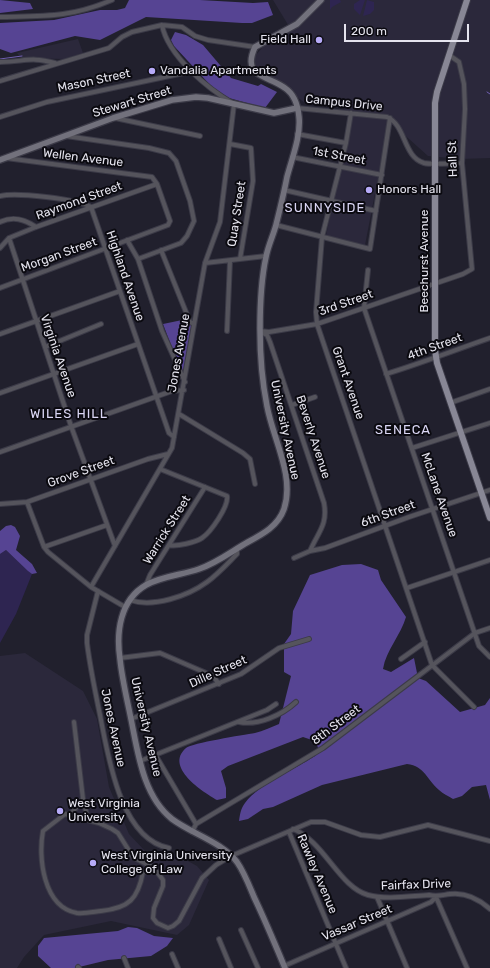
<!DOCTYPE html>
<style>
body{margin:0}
#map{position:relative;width:490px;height:968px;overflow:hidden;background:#21202d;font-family:Rubik,sans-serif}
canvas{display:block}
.scale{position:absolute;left:344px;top:24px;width:125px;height:18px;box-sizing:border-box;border:2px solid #e5e4ee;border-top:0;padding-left:5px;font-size:12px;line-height:14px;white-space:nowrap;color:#e5e4ee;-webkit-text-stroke:3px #0b0a10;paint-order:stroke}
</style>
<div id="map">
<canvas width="490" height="968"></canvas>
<div class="scale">200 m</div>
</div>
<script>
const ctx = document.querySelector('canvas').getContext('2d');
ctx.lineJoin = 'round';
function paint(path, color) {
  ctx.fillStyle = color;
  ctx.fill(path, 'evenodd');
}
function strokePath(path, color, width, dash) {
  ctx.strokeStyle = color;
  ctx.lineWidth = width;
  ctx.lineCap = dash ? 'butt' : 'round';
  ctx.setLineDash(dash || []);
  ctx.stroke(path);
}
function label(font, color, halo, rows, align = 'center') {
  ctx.font = font + ' Rubik,sans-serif';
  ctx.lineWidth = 4;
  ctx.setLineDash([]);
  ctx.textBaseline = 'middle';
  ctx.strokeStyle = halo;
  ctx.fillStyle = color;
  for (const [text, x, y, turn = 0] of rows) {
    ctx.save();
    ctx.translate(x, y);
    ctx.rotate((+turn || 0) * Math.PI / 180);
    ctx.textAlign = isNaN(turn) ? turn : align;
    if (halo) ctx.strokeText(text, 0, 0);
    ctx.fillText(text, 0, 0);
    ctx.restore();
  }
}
paint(new Path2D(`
 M273 0H490V158L461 159 428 156 389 121 365 245 326 236 351 113 342 108 305 103 281 85 263 78 251 61 271 37 290 28Z
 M78 39 83 53 64 59 21 58 17 53Z
 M25 653 83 691 97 719 109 787 129 834 145 851 175 854 197 866 209 880 189 925 177 935 111 921 44 935 24 957 17 968H0V656Z`), '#2b283b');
paint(new Path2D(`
 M330 0H340L341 2 332 7 330 10Z
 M360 0H365L360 15 354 9V4Z
 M367 0 374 2V10L370 14 363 16Z
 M6 550 32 574 16 614 0 643V554Z`), '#2e2551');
paint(new Path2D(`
 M0 0 30 3 33 9 0 13Z
 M129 0H200L253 3 268 2 273 15 252 23H242L146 17 100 40 75 36 11 53 0 49V23L54 20 100 10H117L125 8Z
 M175 32 186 35 203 45 231 78 258 86 261 84 277 92 265 108 229 98 212 87 174 46 171 40Z
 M187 319 192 325 185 371 182 374 163 324Z
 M11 525 15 527 20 536 16 550 32 564 37 573 32 574 28 571 6 550 0 554V531L6 526Z
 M361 564 378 570 381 580 406 617C401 635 386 650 383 669L391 672 414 658 418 678 426 681 460 712 485 705 490 698V800L486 785 472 787 462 796 453 799C449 796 443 794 439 790 427 780 425 766 407 764L322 785 273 807 263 809 248 819 239 821C240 814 241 808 245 803 260 783 294 770 315 756L318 747 312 740 303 737 228 766 221 771 226 788V798L217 800C203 792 164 767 186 748 192 743 243 735 255 733 263 731 271 727 279 724L291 676 284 672V644L291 634 293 611 310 575 342 565Z
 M128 927 137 928 154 936 173 938 167 946 151 956 108 960 75 968H51L38 956V946L44 938 118 931Z`), '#564493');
strokePath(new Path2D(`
 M0 59 22 56
 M487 92 490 94`), '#705fb1', 1);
const street = new Path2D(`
 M0 17C44 16 70 18 112 0
 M0 62C24 62 30 56 55 63
 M0 81 109 48 122 37 132 32 162 25 182 27 195 36 208 40 255 47
 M297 108 387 117C406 125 403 157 424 163 432 165 452 163 462 163
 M351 113 346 143 322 237 316 312 317 324 432 665 474 707
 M0 117 47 102 193 71
 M115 118 200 136
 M297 134 346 143
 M66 136 149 148 169 153 176 161 190 201 194 221 187 236 181 243 138 259
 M230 144 251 148 253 181 240 259
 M292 157 382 175
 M284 190 376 211
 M0 196C16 192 77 199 91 207L169 433 174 437
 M0 222C13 216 24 219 36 227
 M276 225 370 249 390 118
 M9 238 71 426 115 546
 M127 240 138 259 162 331 185 382
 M0 248 9 238 36 227 157 184
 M161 250 190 322 194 324
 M205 263 266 256
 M368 270 364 308 479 646 490 657
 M0 288 168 225 170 221 157 184 152 177 6 158
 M227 331 230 261
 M260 331 269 332 317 324 463 274 472 269 462 163 465 109 464 84 459 62 449 55
 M260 332 267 335 270 342 324 503C328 525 318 532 310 551
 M0 334 120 291
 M45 347 101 324
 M386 374C422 363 455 350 490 338
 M0 393 138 344
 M450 403 490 389
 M292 405 315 397
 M179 414 243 453 250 459 255 484
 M412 448 490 423
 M0 452 172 391 184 390
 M160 469 227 496C229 506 211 532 202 538 196 542 177 547 169 545
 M27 502 44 547 48 552 91 587 125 607
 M0 504 27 502 148 459 168 454
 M44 547 107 525
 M294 558 310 551 325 548 409 517 490 490
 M146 585 150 575 205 487
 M91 587 172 448 205 263 220 222 234 104C208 89 168 56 162 25
 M407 588 490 560
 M98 591 87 635V643C90 667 95 691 100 715 108 755 120 839 169 848
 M130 600C153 608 188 596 207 582 218 574 227 564 237 554V549
 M120 658 160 653 213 676 219 684
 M401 659 425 642
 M131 719 241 674 279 648 309 639
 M74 722 83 799 88 820
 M239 722C258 726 282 715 296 702
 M156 756 196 824
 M140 761 267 710 276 704
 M70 815 83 799
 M293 829C324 841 339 887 368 895 386 900 410 896 429 895 437 897 442 895 450 894 466 892 479 899 490 909
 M192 832 196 824 323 748 475 633 490 628
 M289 832 346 968
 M156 871 143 872C138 899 129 908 101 911 93 912 84 914 77 913 43 907 38 857 43 831L65 814 99 823 112 829 118 833 133 857 154 868 163 880V886L154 908 153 918 157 923 168 928 173 926 179 921 202 878 216 865 231 856 311 822H325L361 835 380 837 428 825 490 841
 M377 897 407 968
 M241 930 258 968
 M219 939 231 968
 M172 954 178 968
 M124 958 128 968
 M284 966 431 902 436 897 467 968
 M78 967 79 968`);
const secondary = new Path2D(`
 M0 160 113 118 172 100 196 97 208 98 274 113 297 108
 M285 968C275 944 265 920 254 897 249 885 244 872 237 862 222 842 192 834 172 819 143 796 138 753 131 719 127 699 122 679 120 659 116 632 120 600 146 585 162 576 182 575 199 569 217 563 232 551 248 542 263 534 278 526 284 509 295 476 273 439 267 406 262 381 260 355 260 329 260 306 261 280 266 257 268 246 273 236 276 225 280 209 284 193 287 177 292 158 301 136 299 117 298 106 294 94 285 88 268 75 241 78 255 47L297 24 321 0`);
const primary = new Path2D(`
 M467 0 437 92 435 103V350L437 363 490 518`);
strokePath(street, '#3c3b48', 6);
strokePath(secondary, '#3c3b48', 8);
strokePath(primary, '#3c3b48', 8);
strokePath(street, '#55545c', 4);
strokePath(secondary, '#72717c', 5.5);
strokePath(primary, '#888795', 6);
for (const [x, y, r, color] of [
 [319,40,4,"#b7abf8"],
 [152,71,4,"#b7abf8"],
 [369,190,4,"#b7abf8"],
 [60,811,4,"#b7abf8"],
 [93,863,4,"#b7abf8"]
]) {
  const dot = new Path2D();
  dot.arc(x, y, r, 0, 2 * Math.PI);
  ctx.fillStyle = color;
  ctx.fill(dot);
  strokePath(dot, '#0b0a10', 1.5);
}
label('12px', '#e5e4ee', '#0b0a10', [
 ["Field Hall",311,40,"right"],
 ["Vandalia Apartments",160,71],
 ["Honors Hall",377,190],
 ["West Virginia",68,804],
 ["University",68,818],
 ["West Virginia University",101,856],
 ["College of Law",101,870]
], 'left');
label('12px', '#e5e4ee', '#0b0a10', [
 ["Mason Street",94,81,-12],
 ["Stewart Street",132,102,-17],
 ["Campus Drive",344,103,6],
 ["1st Street",339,156,11],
 ["Wellen Avenue",83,158,7],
 ["Hall St",453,159,-92],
 ["Raymond Street",79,201,-20],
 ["Quay Street",237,214,-81],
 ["Morgan Street",59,255,-20],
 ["Beechurst Avenue",425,261,-90],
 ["Highland Avenue",125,276,71],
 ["3rd Street",346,303,-19],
 ["4th Street",435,347,-20],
 ["Jones Avenue",179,353,-80],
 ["Virginia Avenue",58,356,71],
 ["Grant Avenue",348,383,71],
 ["University Avenue",285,430,78],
 ["Beverly Avenue",313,437,72],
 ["Grove Street",81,472,-20],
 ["McLane Avenue",439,495,71],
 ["6th Street",388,514,-20],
 ["Warrick Street",167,530,-58],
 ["Dille Street",218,672,-24],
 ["8th Street",336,725,-37],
 ["University Avenue",146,727,77],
 ["Jones Avenue",113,728,78],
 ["Rawley Avenue",317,874,67],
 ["Fairfax Drive",416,885,-2],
 ["Vassar Street",357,923,-23]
]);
ctx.letterSpacing = '1px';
label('13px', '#dad6f4', '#0b0a10', [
 ["SUNNYSIDE",325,208],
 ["WILES HILL",69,414],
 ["SENECA",403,430]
]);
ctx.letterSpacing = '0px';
</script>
